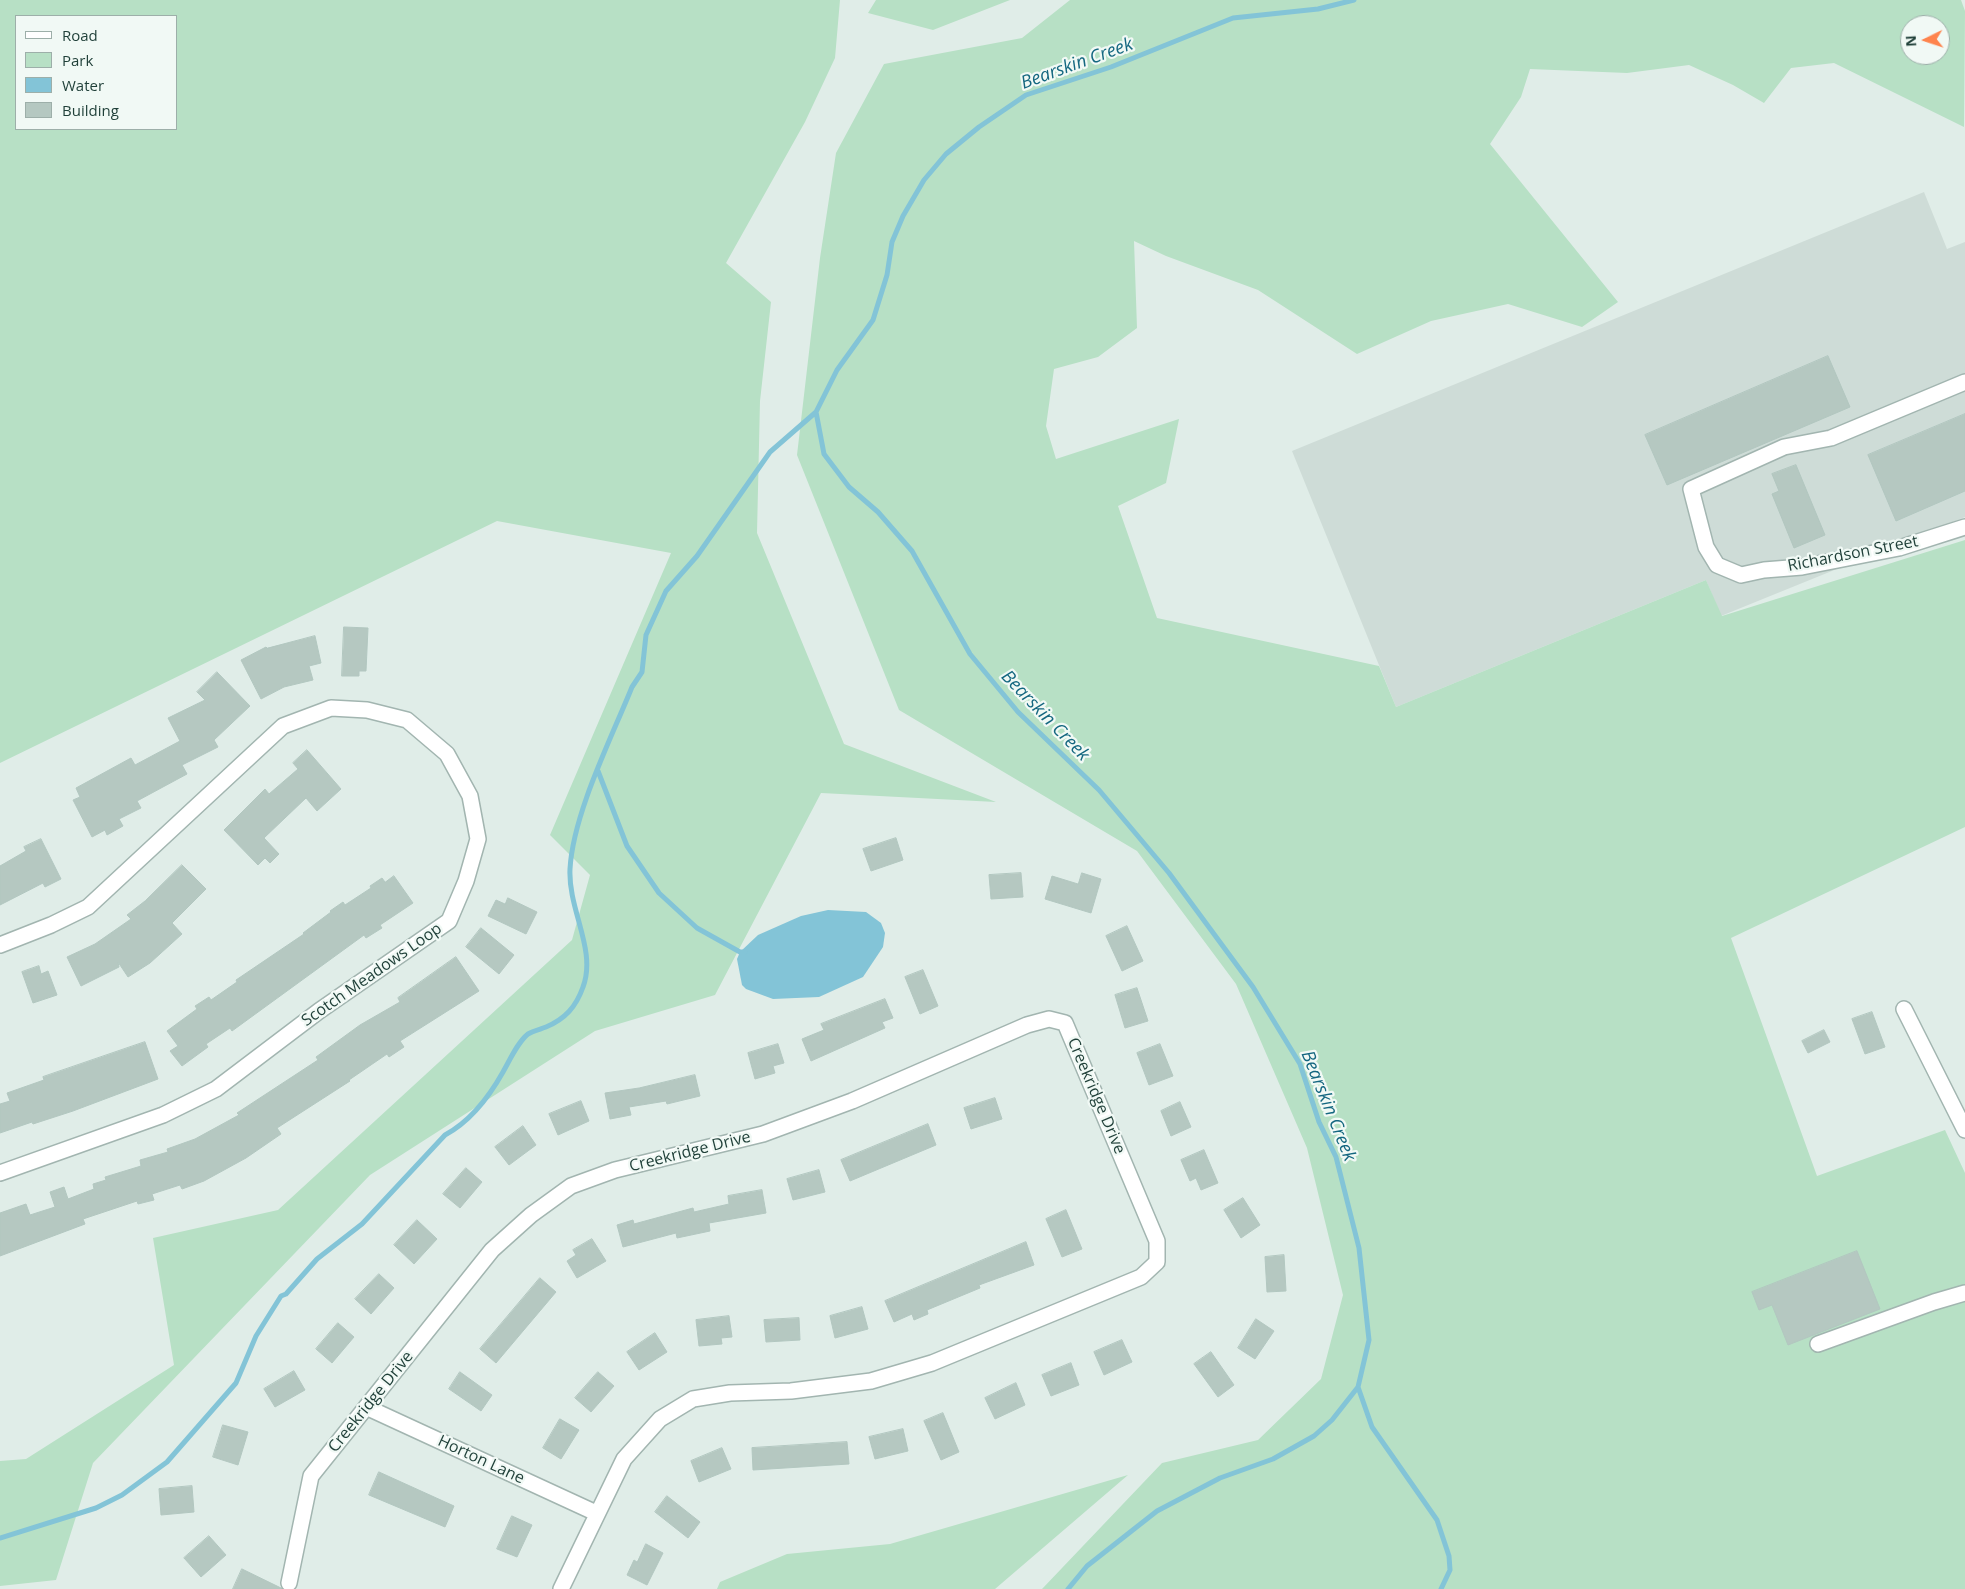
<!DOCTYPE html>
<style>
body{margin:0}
#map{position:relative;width:1965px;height:1589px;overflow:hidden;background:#e0ede8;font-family:"Open Sans",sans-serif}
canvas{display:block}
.legend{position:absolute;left:15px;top:15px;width:162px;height:115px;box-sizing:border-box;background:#f1f9f5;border:1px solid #9dafa9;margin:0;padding:6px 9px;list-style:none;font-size:15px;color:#1f3f38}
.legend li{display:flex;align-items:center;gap:10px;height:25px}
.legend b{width:25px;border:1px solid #9dafa9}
.north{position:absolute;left:1900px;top:15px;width:50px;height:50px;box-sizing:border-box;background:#f1f9f5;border:1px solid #9dafa9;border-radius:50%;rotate:266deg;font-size:14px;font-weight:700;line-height:20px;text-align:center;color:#1f3f38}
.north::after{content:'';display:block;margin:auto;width:18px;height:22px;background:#fe844d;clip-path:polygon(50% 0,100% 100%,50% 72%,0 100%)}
</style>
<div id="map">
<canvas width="1965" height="1589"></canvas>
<ul class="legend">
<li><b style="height:6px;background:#fff"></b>Road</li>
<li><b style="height:14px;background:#b7e0c5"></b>Park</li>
<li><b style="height:14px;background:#83c4d7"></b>Water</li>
<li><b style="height:14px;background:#b5c8c1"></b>Building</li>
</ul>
<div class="north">N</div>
</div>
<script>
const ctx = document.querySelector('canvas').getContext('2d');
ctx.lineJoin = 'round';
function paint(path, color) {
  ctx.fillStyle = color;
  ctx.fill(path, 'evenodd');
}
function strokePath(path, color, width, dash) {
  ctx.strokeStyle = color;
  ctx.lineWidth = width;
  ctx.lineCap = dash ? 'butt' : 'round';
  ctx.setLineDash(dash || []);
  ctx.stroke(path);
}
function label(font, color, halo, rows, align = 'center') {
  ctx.font = font + ' "Open Sans",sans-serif';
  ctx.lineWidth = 4.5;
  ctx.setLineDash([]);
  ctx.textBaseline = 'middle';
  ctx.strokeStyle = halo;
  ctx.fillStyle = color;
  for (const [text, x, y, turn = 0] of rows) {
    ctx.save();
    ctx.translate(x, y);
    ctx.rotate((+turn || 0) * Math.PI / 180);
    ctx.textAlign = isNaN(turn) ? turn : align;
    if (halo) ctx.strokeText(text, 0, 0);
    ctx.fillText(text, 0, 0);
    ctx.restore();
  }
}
paint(new Path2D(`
 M1924 192 1947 249 1965 242V517L1721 616 1706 580 1396 707 1292 451Z`), '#cedcd7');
paint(new Path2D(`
 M0 0H840L835 58 805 122 726 263 771 302 760 401 757 533 844 744 996 802 821 793 715 995 595 1031 370 1175 93 1463 56 1580 0 1586V1461L26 1459 174 1365 153 1238 278 1210 572 940 590 875 550 835 671 553 497 521 0 763ZM176 16V129H16V16Z
 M876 0H1010L933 30 868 13Z
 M1070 0H1961L1965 11 1964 127 1834 63 1791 68 1764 103 1733 85 1689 65 1627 73 1530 69 1521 97 1490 144 1618 302 1582 327 1508 304 1431 321 1357 354 1258 290 1166 256 1134 241 1137 328 1098 357 1054 369 1046 426 1056 459 1179 419 1166 483 1118 506 1157 618 1379 666 1396 707 1706 580 1722 616 1965 540V827L1731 938 1817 1176 1945 1130 1965 1173V1589H1042L1162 1463 1258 1440 1321 1379 1343 1295 1307 1148 1236 984 1137 851 899 710 797 455 820 258 836 153 884 64 1022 38ZM1910 25H1940V55H1910Z
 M1128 1475 995 1589H717L720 1582 787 1554 890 1544Z`), '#b7e0c5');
paint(new Path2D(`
 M828 910 866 912 881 923 885 933 883 947 863 977 819 997 773 999 746 989 742 985 737 959 740 952 758 935 801 916Z`), '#83c4d7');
strokePath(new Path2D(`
 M598 771 627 846 659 893 697 928 740 952H745
 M1358 1387 1372 1427 1437 1520 1449 1556 1450 1570 1441 1589
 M0 1538 96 1508 122 1495 167 1462 236 1383 256 1336 281 1296 286 1294 317 1259 362 1224 445 1135C471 1121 489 1097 503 1072 510 1060 517 1043 528 1034 533 1031 541 1029 546 1027 565 1019 576 1007 583 987 597 950 568 910 570 869 573 814 611 739 632 687L642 672 646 635 666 591 697 556 770 452 816 412
 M1068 1589 1087 1566 1157 1511 1220 1478 1273 1459 1314 1436 1332 1420 1358 1387 1369 1340 1359 1248 1336 1157 1319 1122 1300 1064 1253 987 1169 873 1099 790 1018 712 970 654 912 551 878 512 849 487 824 454 816 412 837 370 873 320 887 275 892 242 903 216 924 180 946 154 979 127 1026 95 1111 67 1233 18 1318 9 1354 0`), '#83c4d7', 5);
const building = new Path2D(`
 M1828 356 1850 407 1667 485 1645 435Z
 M1965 414V491L1896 521 1868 455Z
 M1796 465 1825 535 1794 548 1772 494 1779 491 1772 474Z
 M344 627 368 628 366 671H359V676H342Z
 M315 636 321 663 309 666 313 680 284 687 261 699 241 660 266 647 267 648Z
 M217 672 250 706 214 740 218 747 182 765 187 774 137 801 141 808 119 819 123 826 107 835 105 830 92 837 73 800 80 797 76 788 131 758 135 765 180 741 168 718 205 700 197 692Z
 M307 750 341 789 317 811 306 798 264 838 279 854 270 863 265 858 258 865 224 830 265 789 269 794 298 769 293 763Z
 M896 838 903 860 871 871 863 849Z
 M41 839 61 879 45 887 43 883 0 905V866L26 851 24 847Z
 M182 865 206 889 172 923 182 934 150 963 128 977 118 962 119 967 81 986 67 957 95 944 131 919 127 915 145 901Z
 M1021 873 1023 897 991 899 989 875Z
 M1082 873 1101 879 1091 913 1045 899 1052 876 1078 884Z
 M394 876 413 903 380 925 382 928 366 938 364 935 232 1031 230 1028 206 1044 208 1047 182 1066 170 1051 178 1046 167 1031 197 1009 195 1006 209 997 211 1000 237 982 236 980 304 934 303 933 331 912 330 911 343 902 345 905 371 888 370 886 382 878 385 882Z
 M508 898 537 912 526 934 488 916 496 900 505 904Z
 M1127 926 1143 961 1122 971 1106 936Z
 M481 928 514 955 499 974 466 947Z
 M456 957 479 991 400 1041 404 1047 389 1057 387 1054 349 1080 350 1081 277 1128 281 1134 246 1158 204 1181 182 1189 180 1185 152 1194 154 1200 138 1204 137 1201 83 1219 85 1224 0 1256V1213L26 1204 30 1215 55 1207 50 1192 64 1187 68 1199 94 1189 93 1184 106 1180 105 1177 141 1166 140 1160 168 1152 167 1149 195 1139 239 1115 237 1113 318 1060 316 1057 360 1025 400 1002 398 998Z
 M39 966 41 974 48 971 57 995 33 1003 22 972Z
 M923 970 938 1006 920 1014 905 977Z
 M1137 988 1148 1021 1125 1028 1115 995Z
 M885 999 893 1018 882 1022 885 1028 811 1061 802 1039 824 1030 821 1024Z
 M1872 1012 1885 1047 1865 1054 1852 1019Z
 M1824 1030 1830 1042 1808 1053 1802 1041Z
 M145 1042 158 1079 73 1111 33 1124 32 1122 0 1133V1104L10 1101 7 1093 44 1080 43 1077Z
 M778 1044 784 1063 773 1066 775 1073 755 1079 748 1053Z
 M1160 1044 1173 1076 1149 1085 1137 1053Z
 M695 1075 700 1096 667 1104 666 1101 629 1107 631 1115 610 1119 605 1093 639 1088Z
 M995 1098 1002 1119 971 1129 964 1108Z
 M581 1101 589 1121 558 1135 549 1114Z
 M1180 1102 1191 1127 1171 1136 1161 1111Z
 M928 1124 936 1145 850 1181 841 1160Z
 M523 1126 536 1145 509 1165 495 1147Z
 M1204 1150 1218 1183 1201 1190 1196 1178 1190 1181 1181 1160Z
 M466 1168 482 1182 460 1208 443 1194Z
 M819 1170 825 1192 793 1200 787 1179Z
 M762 1190 766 1213 709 1223 710 1231 677 1238 676 1233 623 1247 617 1225 633 1220 634 1224 693 1208 694 1212 729 1204 728 1196Z
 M1243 1198 1260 1225 1241 1238 1224 1210Z
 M1066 1210 1082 1249 1062 1257 1046 1219Z
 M417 1220 437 1239 414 1264 394 1245Z
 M592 1239 606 1261 577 1278 567 1261 576 1255 573 1250Z
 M1026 1242 1034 1265 979 1285 980 1288 927 1310 928 1314 914 1320 912 1314 894 1322 885 1301Z
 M1857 1251 1880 1309 1788 1345 1772 1305 1759 1310 1752 1292Z
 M1284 1255 1286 1291 1267 1292 1265 1257Z
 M379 1274 394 1288 371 1314 355 1299Z
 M540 1278 556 1292 496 1363 480 1349Z
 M862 1307 868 1329 835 1338 830 1316Z
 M729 1316 732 1337 721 1338 722 1344 699 1346 696 1320Z
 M799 1318 800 1340 766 1342 764 1320Z
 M1256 1319 1274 1331 1255 1359 1238 1348Z
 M338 1323 354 1337 332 1363 316 1349Z
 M655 1333 667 1352 639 1370 627 1352Z
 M1122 1340 1132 1362 1104 1375 1094 1352Z
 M1211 1352 1234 1385 1218 1397 1194 1364Z
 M1071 1363 1079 1385 1051 1396 1042 1375Z
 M294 1371 305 1390 275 1407 264 1389Z
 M460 1372 492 1395 481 1411 449 1389Z
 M598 1372 614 1386 591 1412 575 1398Z
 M1016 1383 1025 1405 995 1419 985 1398Z
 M943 1413 959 1452 941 1460 924 1421Z
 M560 1419 579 1430 561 1459 543 1448Z
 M223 1425 248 1432 238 1465 213 1457Z
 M903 1429 908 1451 875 1459 869 1437Z
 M847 1442 849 1464 753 1470 752 1448Z
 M722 1448 731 1469 699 1482 691 1461Z
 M379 1472 454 1506 445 1527 369 1495Z
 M192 1486 194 1512 161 1515 159 1489Z
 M667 1496 700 1522 688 1538 655 1512Z
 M512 1516 532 1525 517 1557 497 1549Z
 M209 1536 226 1555 201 1577 184 1558Z
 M646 1544 663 1553 647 1585 627 1575 634 1560 637 1562Z
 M242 1569 281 1588 282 1589H233Z`);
paint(building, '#b5c8c1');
strokePath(building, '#b2c7c0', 1);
const minor = new Path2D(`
 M1965 382 1831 438 1784 447 1691 489 1706 547 1717 565 1741 575 1764 570 1802 567 1899 548 1965 527
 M0 945 51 925 88 907 283 726 331 708 367 710 407 720 447 754 470 796 478 839 466 881 449 921 319 1011 216 1089 163 1115 0 1173
 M1904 1009 1965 1130
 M1818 1344 1934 1302 1965 1293
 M366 1407 596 1513
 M289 1583 311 1476 492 1250 531 1215 571 1186 615 1170 763 1134 852 1101 1027 1025 1049 1019 1065 1023 1157 1241V1262L1141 1277 932 1363 871 1381 791 1391 730 1393 693 1399 660 1419 624 1459 561 1589`);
strokePath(minor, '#a2b5b0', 18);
strokePath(minor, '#fff', 15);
label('16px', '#1f3f38', '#f1f9f5', [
 ["Richardson Street",1853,554,-11],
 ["Scotch Meadows Loop",372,975,-35],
 ["Creekridge Drive",1096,1096,67],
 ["Creekridge Drive",690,1152,-14],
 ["Creekridge Drive",371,1402,-51],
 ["Horton Lane",481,1460,25]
]);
label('italic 18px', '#146780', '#f1f9f5', [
 ["Bearskin Creek",1077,64,-20],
 ["Bearskin Creek",1045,716,46],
 ["Bearskin Creek",1328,1106,68]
]);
</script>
